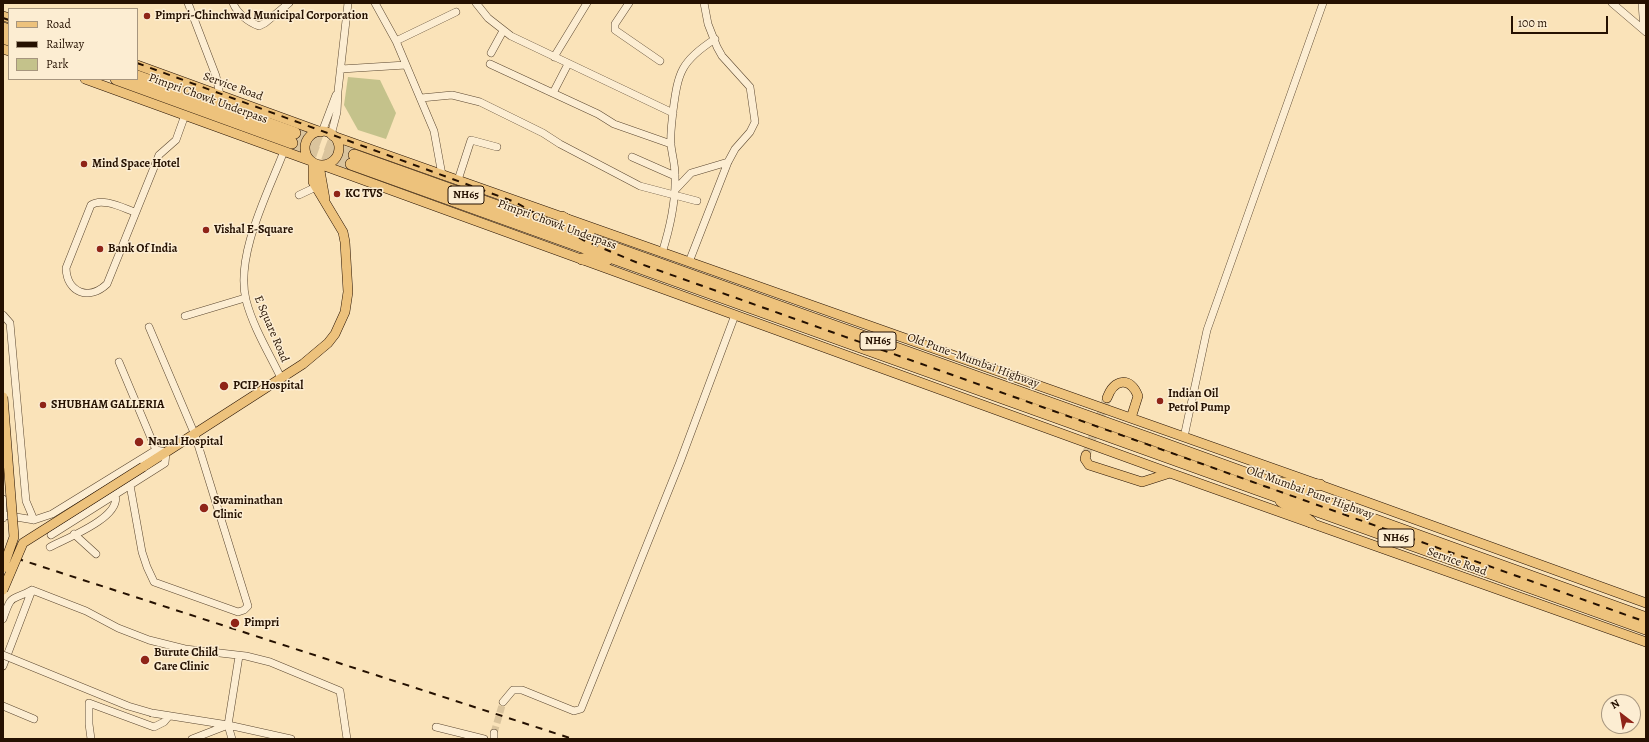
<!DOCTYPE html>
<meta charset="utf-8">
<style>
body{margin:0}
#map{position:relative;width:1649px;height:742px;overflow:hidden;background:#fae3b9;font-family:Alegreya,serif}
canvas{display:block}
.frame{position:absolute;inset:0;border:4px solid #251101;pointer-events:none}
.legend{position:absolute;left:8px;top:8px;width:130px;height:72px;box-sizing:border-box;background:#fcedd2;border:1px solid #a6957e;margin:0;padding:5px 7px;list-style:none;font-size:12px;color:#251101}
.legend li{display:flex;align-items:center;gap:8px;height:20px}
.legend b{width:20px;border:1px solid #a6957e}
.north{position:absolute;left:1601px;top:694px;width:40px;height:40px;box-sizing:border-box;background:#fcedd2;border:1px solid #a6957e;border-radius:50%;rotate:329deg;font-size:11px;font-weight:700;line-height:16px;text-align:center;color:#251101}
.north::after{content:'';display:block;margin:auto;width:14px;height:18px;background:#8f2418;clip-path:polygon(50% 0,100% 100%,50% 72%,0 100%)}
.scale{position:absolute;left:1511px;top:16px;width:97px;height:18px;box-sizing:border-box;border:2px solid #251101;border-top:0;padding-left:5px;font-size:12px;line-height:14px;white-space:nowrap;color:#251101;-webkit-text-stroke:3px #fcedd2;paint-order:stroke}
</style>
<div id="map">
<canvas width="1649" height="742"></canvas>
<div class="frame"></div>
<ul class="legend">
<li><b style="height:5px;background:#edc27c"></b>Road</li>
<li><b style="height:5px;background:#251101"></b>Railway</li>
<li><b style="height:11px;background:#c4c28b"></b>Park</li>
</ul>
<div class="north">N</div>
<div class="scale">100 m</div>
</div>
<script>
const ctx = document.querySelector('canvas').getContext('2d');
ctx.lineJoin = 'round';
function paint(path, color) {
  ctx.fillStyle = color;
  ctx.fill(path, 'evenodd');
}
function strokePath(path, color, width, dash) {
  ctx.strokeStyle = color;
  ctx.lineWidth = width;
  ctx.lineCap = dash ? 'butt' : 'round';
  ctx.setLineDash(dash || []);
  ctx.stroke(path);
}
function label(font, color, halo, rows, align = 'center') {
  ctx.font = font + ' Alegreya,serif';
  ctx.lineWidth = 3;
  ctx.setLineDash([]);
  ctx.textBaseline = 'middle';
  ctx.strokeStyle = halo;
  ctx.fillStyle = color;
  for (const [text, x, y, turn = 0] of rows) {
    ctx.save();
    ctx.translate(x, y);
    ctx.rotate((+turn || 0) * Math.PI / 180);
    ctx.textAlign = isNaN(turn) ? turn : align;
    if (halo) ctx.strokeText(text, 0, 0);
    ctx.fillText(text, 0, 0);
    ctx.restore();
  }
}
paint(new Path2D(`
 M348 77 380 80 396 113 386 139 358 130 344 105Z`), '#c4c28b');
strokePath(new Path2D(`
 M494 733 503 702`), '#dac49d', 7, [7, 3.5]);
strokePath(new Path2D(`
 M1086 455 1107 398`), '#dac49d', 9, [9, 4.5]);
strokePath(new Path2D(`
 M295 133 354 155
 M292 143 351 164`), '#dac49d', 11, [11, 5.5]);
const minor = new Path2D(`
 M188 3 216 76 220 95
 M233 3C237 13 248 22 259 26L265 23 289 3
 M375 3 396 41 434 131 442 175
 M476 3 488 18 511 36 673 113
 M629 3 615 24V30L660 61
 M1612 3 1646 32
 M1642 3 1644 30
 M396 41 456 12
 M491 53 503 31
 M554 57 587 3
 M490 64 598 114 614 124 671 144
 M341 69 406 65
 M553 93 568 64
 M421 98 452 95 480 102 543 133 560 144 640 186 697 201
 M322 132 336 95
 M331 135 337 112 338 91 348 3
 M632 157 675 176
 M458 180 471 140 497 147
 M675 190 691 173 728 162
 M299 195 316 187
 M135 212C123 208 102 197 91 205L66 268C67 293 89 301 107 284L159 155 176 140 185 115
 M662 253C670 228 676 201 675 175 675 164 672 155 671 145 670 134 672 122 673 111 678 72 681 61 715 39
 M689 262 728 162 735 149 750 132 755 122 750 87 722 56 717 47 708 24 704 3
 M3 315 10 323 26 501 34 520
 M185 316 245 298
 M119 362 156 450
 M281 378C269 353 253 327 246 300 235 255 268 193 284 151
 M1184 437 1207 330 1323 3
 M130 485 142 552 147 567 154 582 238 612 244 610 248 606 195 435 149 327
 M3 499V518
 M4 515 34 520 52 514 156 450 166 452 165 463 51 535
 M74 534 96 554
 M50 547C67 538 122 517 115 495
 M3 619C12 592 11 602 32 590L86 611 118 628 149 640 185 649 246 656 270 662 340 691 347 739
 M3 666 32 590
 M503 702 513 690H522L574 711 581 709 680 462 735 315
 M3 706 34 719
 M152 713 228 725 291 739
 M436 727 484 739
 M91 739 89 724V703L154 727 164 722 169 716
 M192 739 228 725
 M232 739 228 725 239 656
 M494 739V733`);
const major = new Path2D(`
 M3 16 9 18
 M3 49 9 51
 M137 65 321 132
 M85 79 311 161
 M305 148a17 17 0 1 1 34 0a17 17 0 1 1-34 0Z
 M333 136 1320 485 1646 603
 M319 165 325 199
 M322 165 1170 473 1646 642
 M1107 398C1114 379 1130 376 1138 396L1131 418
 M1086 455 1085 459 1089 465 1142 482 1170 473
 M143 467 303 364 328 343 335 334 345 312 348 292 345 242 343 232 313 182V163`);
const highway = new Path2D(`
 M3 28 9 30
 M3 38 9 40
 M137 76 295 133
 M116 79 292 143
 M354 155 1151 439 1646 618
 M351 164 1646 629
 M562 217 589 234
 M582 259 607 260
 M1283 483 1320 485
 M1281 501 1311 522`);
strokePath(minor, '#5a462f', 8);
strokePath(major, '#251101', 10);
strokePath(highway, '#251101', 12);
strokePath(minor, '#fcedd2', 7);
strokePath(major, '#edc27c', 9);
strokePath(highway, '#edc27c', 11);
strokePath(new Path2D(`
 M3 18 9 20
 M137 63 515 202 583 240 638 263 1646 622
 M3 554 573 739`), '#251101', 2, [7, 7]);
const minorBridge = new Path2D(`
 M3 655 128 706 152 713`);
const majorBridge = new Path2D(`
 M3 397 14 537 3 568
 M3 590 23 543 143 467`);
strokePath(minorBridge, '#5a462f', 8, []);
strokePath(majorBridge, '#251101', 10, []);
strokePath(minorBridge, '#fcedd2', 7);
strokePath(majorBridge, '#edc27c', 9);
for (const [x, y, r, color] of [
 [147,16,4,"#8f2418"],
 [84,164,4,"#8f2418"],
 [337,194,4,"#8f2418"],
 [206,230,4,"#8f2418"],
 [100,249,4,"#8f2418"],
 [224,386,5,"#8f2418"],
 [1160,401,4,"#8f2418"],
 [43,405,4,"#8f2418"],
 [139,442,5,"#8f2418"],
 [204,508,5,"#8f2418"],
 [235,623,5,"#8f2418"],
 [145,660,5,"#8f2418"]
]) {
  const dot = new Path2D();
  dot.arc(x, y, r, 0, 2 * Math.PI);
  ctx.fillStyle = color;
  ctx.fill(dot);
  strokePath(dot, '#fcedd2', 1.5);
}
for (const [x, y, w] of [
 [466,195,36],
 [878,341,36],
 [1396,538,36]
]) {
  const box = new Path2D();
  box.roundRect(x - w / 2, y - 9, w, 18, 3);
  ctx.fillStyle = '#fcedd2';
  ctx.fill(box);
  strokePath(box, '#251101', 1);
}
label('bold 11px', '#251101', null, [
 ["NH65",466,195],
 ["NH65",878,341],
 ["NH65",1396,538]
]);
label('bold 12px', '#251101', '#fcedd2', [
 ["Pimpri-Chinchwad Municipal Corporation",155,16],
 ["Mind Space Hotel",92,164],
 ["KC TVS",345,194],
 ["Vishal E-Square",214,230],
 ["Bank Of India",108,249],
 ["PCIP Hospital",233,386],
 ["Indian Oil",1168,394],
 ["Petrol Pump",1168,408],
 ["SHUBHAM GALLERIA",51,405],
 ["Nanal Hospital",148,442],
 ["Swaminathan",213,501],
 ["Clinic",213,515],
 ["Pimpri",244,623],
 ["Burute Child",154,653],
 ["Care Clinic",154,667]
], 'left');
label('12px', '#251101', '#fcedd2', [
 ["Service Road",233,87,20],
 ["Pimpri Chowk Underpass",208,99,20],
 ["Pimpri Chowk Underpass",557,225,20],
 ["E Square Road",271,329,67],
 ["Old Pune–Mumbai Highway",973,361,20],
 ["Old Mumbai Pune Highway",1310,493,20],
 ["Service Road",1457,562,20]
]);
</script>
